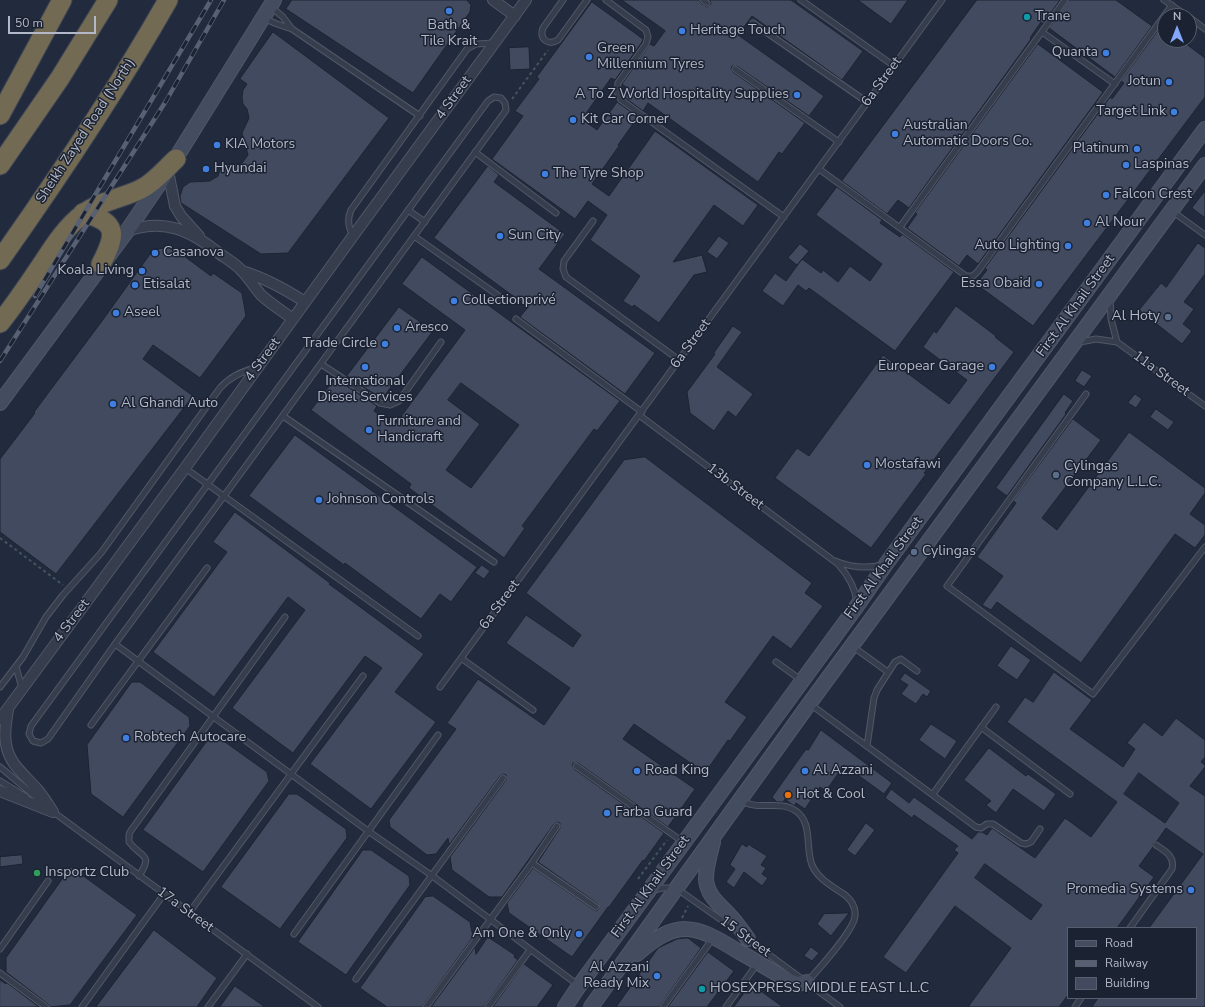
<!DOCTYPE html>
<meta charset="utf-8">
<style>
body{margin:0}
#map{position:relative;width:1205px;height:1007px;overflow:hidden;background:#222b3d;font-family:"Nunito Sans",sans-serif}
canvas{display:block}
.legend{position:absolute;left:1067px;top:927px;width:130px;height:72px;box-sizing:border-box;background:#1b2231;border:1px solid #575e6d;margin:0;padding:5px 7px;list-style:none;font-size:12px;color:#b2b8c8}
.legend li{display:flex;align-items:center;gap:8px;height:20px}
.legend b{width:20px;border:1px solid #575e6d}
.north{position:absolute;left:1157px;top:8px;width:40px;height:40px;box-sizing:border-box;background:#1b2231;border:1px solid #575e6d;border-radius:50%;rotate:0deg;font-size:11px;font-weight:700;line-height:16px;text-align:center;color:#b2b8c8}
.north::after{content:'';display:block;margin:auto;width:14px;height:18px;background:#84a6fb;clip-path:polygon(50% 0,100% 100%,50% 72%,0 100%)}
.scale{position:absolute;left:8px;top:16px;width:88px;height:18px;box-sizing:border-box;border:2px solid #b2b8c8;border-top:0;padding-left:5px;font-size:12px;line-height:14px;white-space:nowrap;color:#b2b8c8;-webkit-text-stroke:3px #1b2231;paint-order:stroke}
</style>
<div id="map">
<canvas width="1205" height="1007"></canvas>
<ul class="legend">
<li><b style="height:5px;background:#444c60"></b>Road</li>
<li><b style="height:5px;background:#586174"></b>Railway</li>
<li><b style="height:11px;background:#414a5f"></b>Building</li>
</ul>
<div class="north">N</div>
<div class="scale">50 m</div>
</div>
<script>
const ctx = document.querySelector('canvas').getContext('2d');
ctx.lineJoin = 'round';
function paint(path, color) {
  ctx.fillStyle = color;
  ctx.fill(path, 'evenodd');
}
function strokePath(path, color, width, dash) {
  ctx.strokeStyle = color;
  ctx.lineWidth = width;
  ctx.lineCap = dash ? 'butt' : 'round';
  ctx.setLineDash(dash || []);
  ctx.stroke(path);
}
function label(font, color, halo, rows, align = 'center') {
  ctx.font = font + ' "Nunito Sans",sans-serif';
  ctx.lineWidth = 3;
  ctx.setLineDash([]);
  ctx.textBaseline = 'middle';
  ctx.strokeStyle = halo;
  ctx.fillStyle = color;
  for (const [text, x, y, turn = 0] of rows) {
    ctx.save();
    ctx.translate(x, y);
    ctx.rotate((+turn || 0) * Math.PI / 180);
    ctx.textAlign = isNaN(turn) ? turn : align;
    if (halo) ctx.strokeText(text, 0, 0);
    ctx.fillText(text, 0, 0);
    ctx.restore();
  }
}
const building = new Path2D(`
 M292 0H467L471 5 470 12 413 93 286 9Z
 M622 0H699L701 3 707 7 711 4 710 0H791L863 51 842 80 752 16 738 35 824 96 809 116 737 66H732L731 69 733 72 805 123 782 154 779 152 758 182 648 103 643 111 624 97 623 94 627 88 622 84 650 44 654 46 665 31Z
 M858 0H908L891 24Z
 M977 0H1060L1043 24 1041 22 1030 38 1031 39 909 208 898 200 887 214 842 181Z
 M1069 0H1116L1152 26 1115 77 1049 28Z
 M592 2 643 39 642 42 615 80 611 78 582 119 597 130 617 102 638 117 618 145 619 146 592 184 609 196 655 131 758 205 743 226 714 205 673 262 702 255 707 272 694 275 659 323 634 305 632 307 623 301 640 276 590 240 607 215 588 201 575 219 492 159 523 116 515 111 539 79 537 77Z
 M1158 31 1165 36V40H1181L1205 58V97L1033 326 976 284 987 270 985 268 1110 97 1112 99 1124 83 1121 81Z
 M273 32 389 118 288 253 261 254 181 203 180 196 183 187 190 182 210 181 218 176 222 165 242 163 248 155 242 133 249 118 247 109 243 104 242 97 243 90 247 84 240 79Z
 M1038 44 1103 92 978 264 967 255 959 266 907 228 917 214 915 213Z
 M529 47 530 69 510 70 509 48Z
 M488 166 499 175 494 182 565 234 539 269 655 353 625 394 520 317 528 307 434 238Z
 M837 187 882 220 880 223 900 237 902 234 954 272 895 351 809 288 806 291 798 285 783 306 762 291 775 273 786 281 802 259 821 273 823 270 838 282 850 266 870 281 882 264 816 215Z
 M1205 191V218L1192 208Z
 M719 236 729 243 717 259 707 252Z
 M1198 243 1205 248V274L1184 302 1194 309 1183 324 1192 331 1182 344 1139 310 1161 283 1166 287Z
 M800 244 809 251 797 265 788 258Z
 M172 247 211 276 213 273 242 293 246 316 200 378 153 345 143 359 193 396 56 574 0 532V459L35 413 34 412 102 321 153 250Z
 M422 257 620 401 597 431 594 429 522 526 525 528 504 558 409 488 411 484 311 410 333 381 340 386 342 383 377 406 374 411 394 426 465 330 402 284ZM461 383 519 425 471 488 446 470 480 424 448 400Z
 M956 306 996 336 995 337 1014 352 924 473 926 474 871 548 775 478 797 448 809 456 883 355 949 404 967 380 923 347 934 331 936 333Z
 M399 307 433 331 382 399 347 376Z
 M733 326 742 332 717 367 753 394 736 417 728 411 714 431 690 413 687 392 715 354 714 353Z
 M1082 370 1092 376 1084 387 1075 381Z
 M1064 394 1073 401 1065 413 1066 414 1007 496 996 488Z
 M1135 394 1142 399 1136 408 1128 403Z
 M1156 409 1174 422 1168 430 1150 417Z
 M1073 419 1101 440 1042 518 1057 530 1129 432 1205 488V493L1190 514 1205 525V535L1195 548 1175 534 1081 663 997 602 991 610 982 605 1003 576 977 557 1016 503 1013 501Z
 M295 435 477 567 451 602 440 594 421 619 345 563 344 565 249 496Z
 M645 457 812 583 805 593 823 606 791 649 773 636 725 702 747 717 730 741 728 740 705 773 634 724 623 739 695 789 668 827 578 763H573L572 766 574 769 664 833 644 861 643 860 609 907H608L572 957 509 913 507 903 533 868 594 910 597 911 599 909 598 904 538 862 560 828V823L557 822 554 824 502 897H489L452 870 450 857 506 780V775L503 774 500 776 449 845 448 838 436 854 427 855 390 827 389 820 456 729 447 723 478 679 544 725 570 688 506 643 526 615 573 647 581 635 526 593 624 460Z
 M235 512 330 583 329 584 424 654 395 692 436 722 371 809 310 764 382 668 365 656 293 753 232 708 305 610 288 597 214 697 153 652 227 552 213 542Z
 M482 565 490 571 484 579 475 573Z
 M1011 646 1031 660 1017 680 997 666Z
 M1054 672 1092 700 1070 729 1123 767 1135 749 1127 743 1144 722 1162 736 1176 718 1205 740V757L1201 762 1205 765V767L1190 786 1205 796V1007H1092L1098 998H1196V928H1149L1203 854 1166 828 1157 841 1153 843V847L1139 866 1154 877 1117 928H1068V995L1059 1007H968L1011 948 955 906 906 973 883 957 958 853 954 850 958 846 914 815 912 818 885 798 891 789 909 803 914 797 972 839 978 832H982L987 835 992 828 1035 858 1065 818 1091 837 1117 802 1007 722 1025 697 1033 702ZM1139 773 1179 803 1165 823 1124 794ZM985 864 1042 905 1031 920 975 878Z
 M905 673 931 691 927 697 923 694 916 704 901 694 908 685 900 680Z
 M132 682H140L189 717 190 726 123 817 91 794 87 745Z
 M931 724 957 741 945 759 919 740Z
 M821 730 892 783 884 794 844 765 826 791 820 787 805 809 796 803 794 806 785 799 783 802H777L772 797 806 749 808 750Z
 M210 737H218L267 772 269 781 203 872 143 830Z
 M989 748 1026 776 1028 774 1056 794 1044 811 1013 789 996 813 986 805 991 801 964 780Z
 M289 794H297L346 829 347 838 280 929 221 887Z
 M866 823 875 830 855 856 847 850Z
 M742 844 747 847 748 844 767 856 761 865 766 868 762 874 768 878 762 886 744 872 734 888 726 882 735 869 730 865Z
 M363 850H371L409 876 410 885 346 975 298 942Z
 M22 855 23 864 0 867V857Z
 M71 867 137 915 70 1005 50 1007 48 1004 6 972V958Z
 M433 896 470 922 473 937 422 1007H387L360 988 425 897Z
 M849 913 831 936 817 924 824 914Z
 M154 930 217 978 197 1007H96Z
 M488 937 515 955 514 957 518 960 484 1007H431L475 947 476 954Z
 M686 938H688L701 948 659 1007H616L658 948 677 939Z
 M811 947 819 953 812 961 804 956Z
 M708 952 734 971 707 1007H668Z
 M524 964 553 985 537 1007H493Z
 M0 980 6 984V982L39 1007H0Z
 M751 984 783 1007H734Z
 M235 986 265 1007H220Z`);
paint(building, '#414a5f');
strokePath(building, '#1d2433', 1);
const lane = new Path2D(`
 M563 0 543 28C539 39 548 46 558 40L587 0
 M606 0 646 30 648 37 646 44 618 83 617 92 621 100 784 217
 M703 0 707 3
 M801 0 894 66
 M1164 0 1187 16
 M271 7 283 17 292 29 420 116
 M1189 17 1205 29
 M263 18 277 24 292 29
 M753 23 867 102
 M1042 32 1115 84
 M735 69 839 142
 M494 97 501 98 505 103 506 110 504 113 224 496 115 644 48 739 41 743 33 741 29 734 31 726 488 101Z
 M475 152 556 213
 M819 169 966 276H973L978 271 1172 5
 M408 210 425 222
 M1172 211 1205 235
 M593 221 564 261 563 269 566 277 679 360
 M900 227 1065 0
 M353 236C348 227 347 219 351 210L467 49 476 44 494 43
 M414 236 506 301
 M1110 300 1111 319 1117 342
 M516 319 642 412
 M1080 342 1096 339 1117 342 1205 406
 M321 364 380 403 390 405 399 401 441 342
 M1086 394 947 586 1093 694 1205 547
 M639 415 838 564C848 575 855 587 857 602
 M283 416 494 562
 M185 468 418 636
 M835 561C850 567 866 569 882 565
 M115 644 368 831 431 875 578 985
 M852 646 888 672
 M461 658 533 710
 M776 662 801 680
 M16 667 22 688
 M0 687 23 657 46 617 63 595 101 553 220 388C230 377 241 371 256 368
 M440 687 942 0
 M810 704 976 827 981 828 987 824H993L1021 843 1026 844 1031 842 1040 829
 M91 725 207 568
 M981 727 1070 794
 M867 746 874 698 877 690 895 662 901 659 917 671
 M576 766 683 842
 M0 767 43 803
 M0 781 26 797
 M933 794 996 707
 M741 800C757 812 779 799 796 811 813 823 805 847 812 865 818 879 832 886 845 895 851 900 856 907 855 916 854 930 818 970 807 982
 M52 811 318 1007
 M532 863 596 907
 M139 876C154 853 141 858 129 842V835L130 832 285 617
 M653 890 663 888H670L683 893 734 929
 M189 913 363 676
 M1130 928 1172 869C1175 856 1165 851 1156 845
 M294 934 438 735
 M749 940 840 1007
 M0 949 48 881
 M0 973 46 1007
 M356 979 503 778
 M82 1007 164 894
 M208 1007 247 954
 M426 1007 532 863 557 826
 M488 1007 530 950
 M663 1007 713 938
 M726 1007 757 964
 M1075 1007 1081 998`);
const street = new Path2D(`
 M493 0 515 16
 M168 171 175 206 181 216 199 236
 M127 231C165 218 190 230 220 254 227 259 236 264 242 271 249 278 254 287 261 295 271 304 282 311 293 319
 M242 271C265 278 285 289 305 302
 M8 710C6 721 4 733 6 744 9 764 24 774 37 789 43 796 48 804 53 812
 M0 719 185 468 353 236 526 0
 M0 791 53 812`);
const secondary = new Path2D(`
 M0 403 127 231 166 174 274 0
 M713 842C710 854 706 867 706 879 707 897 722 906 733 919 738 925 743 932 748 939
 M637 954C677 919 694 924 736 950 754 960 772 971 789 981L797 984 807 982
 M565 1007 579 986 857 606 886 564 1205 129
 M591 1007 809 704 1205 165`);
const highway = new Path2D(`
 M0 115 62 0
 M0 165 60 78 108 0
 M83 213C119 222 116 235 101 264
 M0 260C60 175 117 90 168 0
 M0 323C16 303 30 282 44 261 55 244 67 226 83 214 100 201 123 198 141 189 155 182 165 169 176 159`);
strokePath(lane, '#515867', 7);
strokePath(street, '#515867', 12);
strokePath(secondary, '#515867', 16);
strokePath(highway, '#3e4554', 21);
strokePath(new Path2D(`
 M512 99 548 50
 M0 538 63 585
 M638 879 667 840
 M682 918 688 906`), '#42555b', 2, [3, 3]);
strokePath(lane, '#363d4d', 5);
strokePath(street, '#363d4d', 10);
strokePath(secondary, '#444c60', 14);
strokePath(highway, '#736a53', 19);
const rail = new Path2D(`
 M35 296 211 0
 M0 361 166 101 224 0`);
strokePath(rail, '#586174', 4.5);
strokePath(rail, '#1b2231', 3, [9]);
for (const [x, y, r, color] of [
 [449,11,4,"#3f7fe0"],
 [1027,17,4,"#0f9aa8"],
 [682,31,4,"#3f7fe0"],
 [1106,53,4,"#3f7fe0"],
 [589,57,4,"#3f7fe0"],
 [1169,82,4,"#3f7fe0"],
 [797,95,4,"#3f7fe0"],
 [1174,112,4,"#3f7fe0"],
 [573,120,4,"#3f7fe0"],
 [895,134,4,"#3f7fe0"],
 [217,145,4,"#3f7fe0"],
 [1137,149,4,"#3f7fe0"],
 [1126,165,4,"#3f7fe0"],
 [206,169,4,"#3f7fe0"],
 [545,174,4,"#3f7fe0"],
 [1106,195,4,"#3f7fe0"],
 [1087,223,4,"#3f7fe0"],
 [500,236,4,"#3f7fe0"],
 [1068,246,4,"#3f7fe0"],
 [155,253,4,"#3f7fe0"],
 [142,271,4,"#3f7fe0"],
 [1039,284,4,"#3f7fe0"],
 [135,285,4,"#3f7fe0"],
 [454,301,4,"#3f7fe0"],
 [116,313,4,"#3f7fe0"],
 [1168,317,4,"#5c6f8a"],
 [397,328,4,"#3f7fe0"],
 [385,344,4,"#3f7fe0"],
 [365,367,4,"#3f7fe0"],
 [992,367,4,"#3f7fe0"],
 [113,404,4,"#3f7fe0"],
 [369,430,4,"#3f7fe0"],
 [867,465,4,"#3f7fe0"],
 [1056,475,4,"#5c6f8a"],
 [319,500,4,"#3f7fe0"],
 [914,552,4,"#5c6f8a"],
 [126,738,4,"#3f7fe0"],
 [637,771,4,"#3f7fe0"],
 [805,771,4,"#3f7fe0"],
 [788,795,4,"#e8710a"],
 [607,813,4,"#3f7fe0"],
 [37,873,4,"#2e9e5b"],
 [1191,890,4,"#3f7fe0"],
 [579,934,4,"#3f7fe0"],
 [657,976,4,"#3f7fe0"],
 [702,989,4,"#0f9aa8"]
]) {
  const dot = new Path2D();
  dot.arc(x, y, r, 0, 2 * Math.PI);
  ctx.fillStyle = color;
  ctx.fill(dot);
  strokePath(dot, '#1b2231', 1.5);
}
label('14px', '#b2b8c8', '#1b2231', [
 ["Trane",1035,17],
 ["Bath &",449,26,"center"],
 ["Tile Krait",449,42,"center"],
 ["Heritage Touch",690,31],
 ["Green",597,49],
 ["Millennium Tyres",597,65],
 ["Quanta",1098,53,"right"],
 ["Jotun",1161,82,"right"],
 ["A To Z World Hospitality Supplies",789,95,"right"],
 ["Target Link",1166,112,"right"],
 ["Kit Car Corner",581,120],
 ["Australian",903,126],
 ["Automatic Doors Co.",903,142],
 ["KIA Motors",225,145],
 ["Platinum",1129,149,"right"],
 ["Laspinas",1134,165],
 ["Hyundai",214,169],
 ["The Tyre Shop",553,174],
 ["Falcon Crest",1114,195],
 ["Al Nour",1095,223],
 ["Sun City",508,236],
 ["Auto Lighting",1060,246,"right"],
 ["Casanova",163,253],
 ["Koala Living",134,271,"right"],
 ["Essa Obaid",1031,284,"right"],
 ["Etisalat",143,285],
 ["Collectionprivé",462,301],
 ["Aseel",124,313],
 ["Al Hoty",1160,317,"right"],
 ["Aresco",405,328],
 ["Trade Circle",377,344,"right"],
 ["Europear Garage",984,367,"right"],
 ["International",365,382,"center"],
 ["Diesel Services",365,398,"center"],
 ["Al Ghandi Auto",121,404],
 ["Furniture and",377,422],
 ["Handicraft",377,438],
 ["Mostafawi",875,465],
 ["Cylingas",1064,467],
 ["Company L.L.C.",1064,483],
 ["Johnson Controls",327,500],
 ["Cylingas",922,552],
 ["Robtech Autocare",134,738],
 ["Road King",645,771],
 ["Al Azzani",813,771],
 ["Hot & Cool",796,795],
 ["Farba Guard",615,813],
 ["Insportz Club",45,873],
 ["Promedia Systems",1183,890,"right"],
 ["Am One & Only",571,934,"right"],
 ["Al Azzani",649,968,"right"],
 ["Ready Mix",649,984,"right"],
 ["HOSEXPRESS MIDDLE EAST L.L.C",710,989]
], 'left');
label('14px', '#b2b8c8', '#1b2231', [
 ["6a Street",882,82,-54],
 ["4 Street",454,98,-54],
 ["Sheikh Zayed Road (North)",86,131,-57],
 ["First Al Khail Street",1076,306,-54],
 ["6a Street",691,344,-54],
 ["4 Street",263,360,-54],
 ["11a Street",1161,374,36],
 ["13b Street",735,487,37],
 ["First Al Khail Street",884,568,-54],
 ["6a Street",500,605,-54],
 ["4 Street",72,621,-53],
 ["First Al Khail Street",651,887,-54],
 ["17a Street",185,910,36],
 ["15 Street",745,937,36]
]);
</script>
